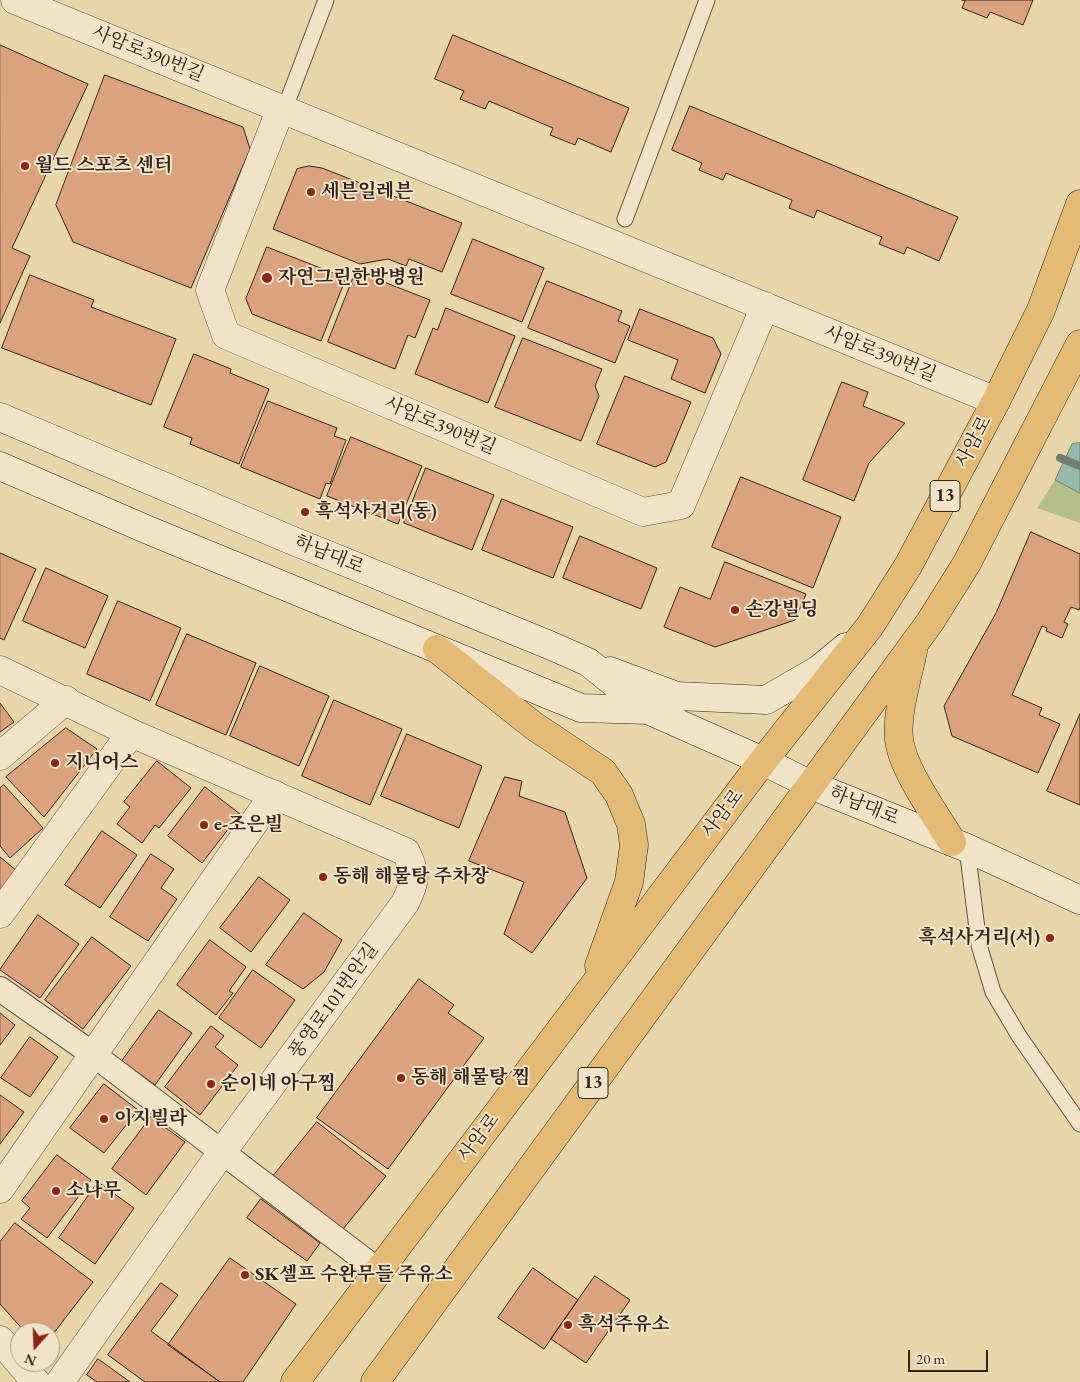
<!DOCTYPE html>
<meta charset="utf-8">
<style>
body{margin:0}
#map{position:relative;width:1080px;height:1382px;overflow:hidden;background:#e6d6aa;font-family:"EB Garamond",serif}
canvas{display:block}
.north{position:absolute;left:10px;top:1322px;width:50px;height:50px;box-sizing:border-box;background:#efe4c8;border:1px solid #a59883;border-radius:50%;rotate:200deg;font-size:14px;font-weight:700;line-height:20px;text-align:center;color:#35251b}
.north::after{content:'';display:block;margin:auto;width:18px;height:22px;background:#8f2418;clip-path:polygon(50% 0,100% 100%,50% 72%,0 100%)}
.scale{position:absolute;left:908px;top:1350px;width:80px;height:22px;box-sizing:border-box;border:2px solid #35251b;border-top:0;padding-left:6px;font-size:15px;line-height:18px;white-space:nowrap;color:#35251b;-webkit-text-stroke:4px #efe4c8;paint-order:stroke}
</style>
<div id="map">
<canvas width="1080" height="1382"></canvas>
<div class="north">N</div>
<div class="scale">20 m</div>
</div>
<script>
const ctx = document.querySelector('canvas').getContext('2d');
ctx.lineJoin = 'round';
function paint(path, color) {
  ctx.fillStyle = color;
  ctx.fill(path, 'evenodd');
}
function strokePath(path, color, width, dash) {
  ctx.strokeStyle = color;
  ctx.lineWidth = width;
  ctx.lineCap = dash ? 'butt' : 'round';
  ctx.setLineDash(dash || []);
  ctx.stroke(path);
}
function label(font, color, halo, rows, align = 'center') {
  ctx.font = font + ' "EB Garamond","Noto Serif KR",serif';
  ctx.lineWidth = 4;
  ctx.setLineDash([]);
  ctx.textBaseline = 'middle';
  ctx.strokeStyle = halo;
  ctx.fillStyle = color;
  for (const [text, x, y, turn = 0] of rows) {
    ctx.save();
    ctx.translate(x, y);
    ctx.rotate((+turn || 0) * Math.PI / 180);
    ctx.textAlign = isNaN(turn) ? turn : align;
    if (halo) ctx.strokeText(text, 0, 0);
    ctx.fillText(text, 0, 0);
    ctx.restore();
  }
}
paint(new Path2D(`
 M1055 480 1080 493V523L1037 508Z`), '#b4be89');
const water = new Path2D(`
 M1080 443V493L1055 480 1072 444Z`);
paint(water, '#96b9a9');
strokePath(water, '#6f7e70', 1);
strokePath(new Path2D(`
 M1060 458 1080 466`), '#6f7e70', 8);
const building = new Path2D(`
 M962 0H1033L1023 25 990 12 987 18 962 8 965 1Z
 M453 35 629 108 611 152 578 138 575 145 550 135 553 128 489 101 485 109 460 99 464 91 435 79Z
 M0 45 88 84 12 248 30 256 0 323Z
 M105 75 243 127 250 149 191 288 73 242 56 205Z
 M690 106 958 217 939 261 907 247 904 254 879 244 882 237 817 210 814 218 789 208 792 200 726 173 723 180 699 170 702 163 672 150Z
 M309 166 322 168 462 223 442 272 409 259 406 266 388 259 360 264 273 229 297 169Z
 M473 239 544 268 522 322 451 294Z
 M267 247 346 278 321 341 252 314 246 299Z
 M356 271 430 300 415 338 408 335 395 369 328 342Z
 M30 275 94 300 91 307 176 339 151 405 2 348Z
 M547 281 622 311 618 321 630 326 615 363 528 328Z
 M446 308 515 336 488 403 415 374 433 328 437 330Z
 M640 309 713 338 721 354 705 393 671 379 678 360 628 340Z
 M523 338 602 369 595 386 599 396 581 441 495 407Z
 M194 354 231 369 230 373 269 389 239 464 190 444 192 438 164 427Z
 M625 376 691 402 666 462 655 467 597 444Z
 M842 382 868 392 863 406 905 423 869 463 854 501 803 480Z
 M268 401 337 428 334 436 346 440 330 484 326 483 320 499 241 467Z
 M351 437 422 466 398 524 327 496Z
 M426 468 494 495 472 550 404 523Z
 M741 477 841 517 813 588 712 547Z
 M502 499 573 527 553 578 482 550Z
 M1031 532 1080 554V607L1079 610 1071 607 1064 622 1068 624 1062 638 1046 631 1047 628 1042 626 1012 695 1042 708 1039 715 1060 724 1038 773 952 736 944 706 996 613Z
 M580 536 657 568 641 609 563 578Z
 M0 553 36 569 4 640 0 638Z
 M725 562 806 594 795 620 715 647 664 627 680 587 710 599Z
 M46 568 108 596 85 648 23 621Z
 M118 601 181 628 150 701 87 674Z
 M187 634 256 663 226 735 156 705Z
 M260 666 329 696 299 766 230 736Z
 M334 700 402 729 370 805 302 776Z
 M0 703 14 722 0 732Z
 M1080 714V805L1047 791Z
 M66 728 97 749 44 817 6 777Z
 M407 734 482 766 459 828 381 796Z
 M157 761 191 788 159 828 155 825 142 843 117 824 130 807 124 802Z
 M505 777 522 781 519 796 565 812 587 878 532 953 504 934 524 882 469 861Z
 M4 785 43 828 10 858 0 846V788Z
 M205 787 240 814 202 863 168 836Z
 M102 831 137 855 100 908 65 885Z
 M151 854 174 869 161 888 177 899 148 941 110 917Z
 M0 857 17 871 0 892Z
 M259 877 290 900 251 952 220 928Z
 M304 913 342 940 324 972 303 989 266 965Z
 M38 915 79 944 40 998 0 970Z
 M92 937 131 966 83 1029 45 1000Z
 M210 940 246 967 229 991 233 993 216 1015 177 985Z
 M253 970 295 1000 261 1048 219 1018Z
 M419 979 454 1005 448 1013 484 1038 388 1169 317 1118Z
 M159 1010 192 1033 155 1085 122 1061Z
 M0 1013 15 1025 0 1045Z
 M211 1026 224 1036 215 1047 238 1065 200 1115 165 1087Z
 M30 1037 58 1057 30 1097 1 1078Z
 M104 1084 138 1110 104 1153 70 1128Z
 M0 1095 24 1112 0 1144Z
 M151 1117 185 1142 146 1195 112 1169Z
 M317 1122 386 1176 339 1234 270 1180Z
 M57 1155 91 1180 47 1238 21 1219 30 1208 22 1201Z
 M98 1182 134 1208 95 1264 59 1238Z
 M261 1199 320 1243 307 1261 247 1218Z
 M15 1223 93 1282 50 1338V1332H25L0 1304V1242Z
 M230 1258 296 1304 243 1382H220L168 1345Z
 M533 1268 578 1300 544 1349 498 1318Z
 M595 1276 630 1300 586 1363 551 1339Z
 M161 1283 178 1295 151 1331 220 1382H145L108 1355Z
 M98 1359 101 1361 130 1382H97L87 1375Z`);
paint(building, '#dba37d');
strokePath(building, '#35251b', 1);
const service = new Path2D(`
 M281 108 288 100 326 0
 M625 219 707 0
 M967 848 979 945 993 992 1019 1036 1080 1124`);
const pedestrian = new Path2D(`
 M0 989 94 1055 379 1271`);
const minor = new Path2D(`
 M15 0 996 401
 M281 108 210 290 226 335 643 512 681 505 765 306
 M0 670 131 733 406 852C417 875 416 881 405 903L222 1152 60 1382
 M0 756 66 700
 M0 914 131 733
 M0 1189 274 794
 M0 1340 36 1382`);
const tertiary = new Path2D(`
 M763 761 811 785`);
const secondary = new Path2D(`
 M0 417 291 540 547 644 588 662 648 710 763 761
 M0 466 148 530 581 708 648 710
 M610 671 677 696 766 700 818 670 846 647
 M811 785 967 848 1080 900`);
const primary = new Path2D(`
 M437 649 534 726 603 772 619 795 631 824 634 845 629 882 599 966
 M913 651C908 676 896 714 899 739 902 769 936 815 952 842
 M295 1382 763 761 870 626 908 566 996 401 1041 310 1080 204
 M375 1382 930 622 967 563 1080 344`);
strokePath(service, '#61513f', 17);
strokePath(pedestrian, '#61513f', 26);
strokePath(minor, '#61513f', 29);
strokePath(tertiary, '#61513f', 29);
strokePath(secondary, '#35251b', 29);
strokePath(primary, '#35251b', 29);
strokePath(service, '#efe4c8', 15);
strokePath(pedestrian, '#efe4c8', 24);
strokePath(minor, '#efe4c8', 28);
strokePath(tertiary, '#efe4c8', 28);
strokePath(secondary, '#efe4c8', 28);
strokePath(primary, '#e3bb75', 28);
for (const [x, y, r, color] of [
 [25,166,5,"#8f2418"],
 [311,192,5,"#8f2418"],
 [267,278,6,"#8f2418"],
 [305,512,5,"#8f2418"],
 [735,610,5,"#8f2418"],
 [55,763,5,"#8f2418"],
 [204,825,5,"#8f2418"],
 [323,877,5,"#8f2418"],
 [1050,938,5,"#8f2418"],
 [401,1078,5,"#8f2418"],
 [211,1084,5,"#8f2418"],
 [104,1119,5,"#8f2418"],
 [56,1191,5,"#8f2418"],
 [245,1275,5,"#8f2418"],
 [568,1325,5,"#8f2418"]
]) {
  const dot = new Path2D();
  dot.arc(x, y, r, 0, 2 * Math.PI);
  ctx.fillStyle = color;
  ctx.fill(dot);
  strokePath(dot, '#efe4c8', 2);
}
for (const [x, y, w] of [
 [945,496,30],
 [593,1083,30]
]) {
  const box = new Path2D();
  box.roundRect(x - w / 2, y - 15.5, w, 31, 4);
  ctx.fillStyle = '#efe4c8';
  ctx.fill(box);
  strokePath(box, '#35251b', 1);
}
label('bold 18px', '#35251b', null, [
 ["13",945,496],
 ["13",593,1083]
]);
label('19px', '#35251b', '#efe4c8', [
 ["사암로390번길",148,54,22],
 ["사암로390번길",880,354,22],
 ["사암로390번길",440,426,23],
 ["사암로",974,442,-62],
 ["하남대로",329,555,22],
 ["하남대로",864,806,22],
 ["사암로",723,814,-53],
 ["풍영로101번안길",334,1001,-54],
 ["사암로",479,1138,-53]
]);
label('bold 19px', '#35251b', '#efe4c8', [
 ["월드 스포츠 센터",35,166],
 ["세븐일레븐",321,192],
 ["자연그린한방병원",278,278],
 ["흑석사거리(동)",315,512],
 ["손강빌딩",745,610],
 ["지니어스",65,763],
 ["e-조은빌",214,825],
 ["동해 해물탕 주차장",333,877],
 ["흑석사거리(서)",1040,938,"right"],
 ["동해 해물탕 찜",411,1078],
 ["순이네 아구찜",221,1084],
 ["이지빌라",114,1119],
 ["소나무",66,1191],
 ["SK셀프 수완무들 주유소",255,1275],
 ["흑석주유소",578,1325]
], 'left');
</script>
